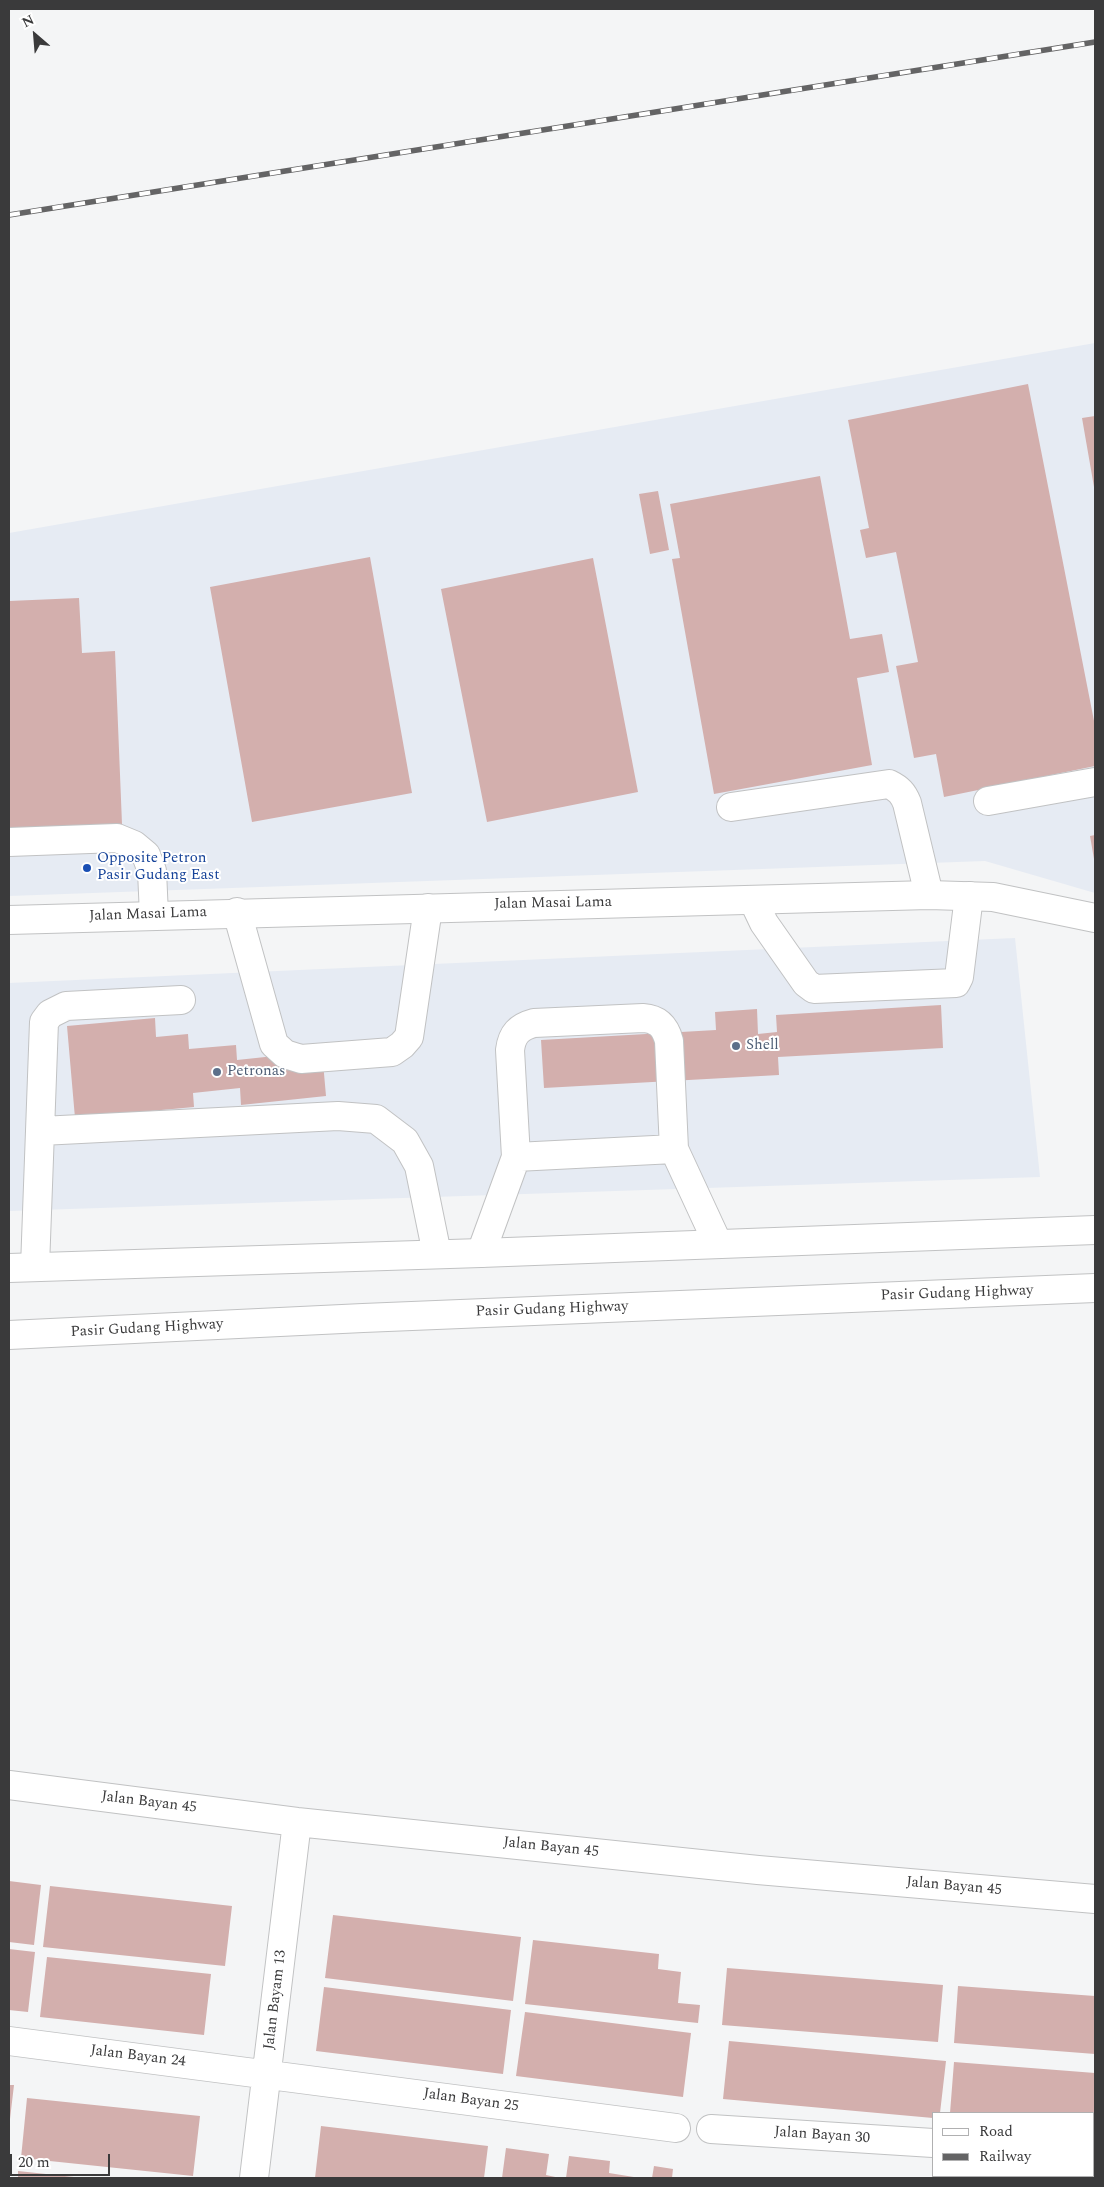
<!DOCTYPE html>
<style>
body{margin:0}
#map{position:relative;width:1104px;height:2187px;overflow:hidden;background:#f4f5f6;font-family:Spectral,serif}
canvas{display:block}
.frame{position:absolute;inset:0;border:10px solid #3a3a3b;pointer-events:none}
.legend{position:absolute;left:932px;top:2112px;width:162px;height:65px;box-sizing:border-box;background:#fff;border:1px solid #b0b0b1;margin:0;padding:6px 9px;list-style:none;font-size:15px;color:#3a3a3b}
.legend li{display:flex;align-items:center;gap:10px;height:25px}
.legend b{width:25px;border:1px solid #b0b0b1}
.north{position:absolute;left:10px;top:10px;width:50px;height:50px;-webkit-text-stroke:4px #fff;paint-order:stroke;rotate:333deg;font-size:14px;font-weight:700;line-height:20px;text-align:center;color:#3a3a3b}
.north::after{content:'';display:block;margin:auto;width:18px;height:22px;background:#3a3a3b;clip-path:polygon(50% 0,100% 100%,50% 72%,0 100%)}
.scale{position:absolute;left:10px;top:2154px;width:100px;height:22px;box-sizing:border-box;border:2px solid #3a3a3b;border-top:0;padding-left:6px;font-size:15px;line-height:18px;white-space:nowrap;color:#3a3a3b;-webkit-text-stroke:4px #fff;paint-order:stroke}
</style>
<div id="map">
<canvas width="1104" height="2187"></canvas>
<div class="frame"></div>
<ul class="legend">
<li><b style="height:6px;background:#fff"></b>Road</li>
<li><b style="height:6px;background:#646465"></b>Railway</li>
</ul>
<div class="north">N</div>
<div class="scale">20 m</div>
</div>
<script>
const ctx = document.querySelector('canvas').getContext('2d');
ctx.lineJoin = 'round';
function paint(path, color) {
  ctx.fillStyle = color;
  ctx.fill(path, 'evenodd');
}
function strokePath(path, color, width, dash) {
  ctx.strokeStyle = color;
  ctx.lineWidth = width;
  ctx.lineCap = dash ? 'butt' : 'round';
  ctx.setLineDash(dash || []);
  ctx.stroke(path);
}
function label(font, color, halo, rows, align = 'center') {
  ctx.font = font + ' Spectral,serif';
  ctx.lineWidth = 4;
  ctx.setLineDash([]);
  ctx.textBaseline = 'middle';
  ctx.strokeStyle = halo;
  ctx.fillStyle = color;
  for (const [text, x, y, turn = 0] of rows) {
    ctx.save();
    ctx.translate(x, y);
    ctx.rotate((+turn || 0) * Math.PI / 180);
    ctx.textAlign = isNaN(turn) ? turn : align;
    if (halo) ctx.strokeText(text, 0, 0);
    ctx.fillText(text, 0, 0);
    ctx.restore();
  }
}
paint(new Path2D(`
 M1095 343V893L985 861 9 896V533Z
 M1015 938 1040 1177 9 1211V983Z`), '#e6ebf3');
paint(new Path2D(`
 M1028 384 1095 726V766L944 797 936 754 914 758 896 666 918 662 896 552 866 558 860 530 869 528 848 420Z
 M1095 416V486L1094 487 1082 418Z
 M820 476 850 639 882 634 889 672 857 678 872 765 714 794 672 559 680 558 670 504Z
 M658 491 669 550 650 554 639 494Z
 M370 557 412 793 252 822 210 587Z
 M593 558 638 792 487 822 441 589Z
 M79 598 82 653 115 651 122 824 9 829V601Z
 M1095 835V859H1094L1090 836Z
 M941 1005 943 1048 778 1057 779 1075 544 1088 541 1040 716 1030 715 1012 757 1009 758 1034 777 1032 776 1015Z
 M155 1018 156 1037 188 1034 189 1049 236 1045 237 1060 322 1051 326 1096 241 1105 240 1088 193 1093 194 1107 75 1118 67 1026Z
 M9 1881 41 1885 34 1945 9 1942Z
 M50 1886 232 1906 225 1966 43 1947Z
 M333 1915 521 1937 513 2001 325 1978Z
 M533 1940 659 1954 658 1969 681 1972 678 2003 700 2005 698 2023 525 2004Z
 M9 1949 35 1952 28 2012 9 2010Z
 M47 1957 211 1974 204 2035 40 2017Z
 M727 1968 943 1985 938 2042 722 2025Z
 M958 1986 1095 1996V2054L954 2043Z
 M324 1987 511 2010 503 2074 316 2051Z
 M525 2012 691 2033 683 2097 516 2076Z
 M729 2041 946 2061 940 2113H933V2118L723 2099Z
 M954 2062 1095 2073V2131H1093V2113H950Z
 M9 2085H14L10 2119H9Z
 M27 2098 200 2116 193 2176 21 2158Z
 M321 2126 488 2146 484 2178H315Z
 M506 2148 549 2154 546 2175 560 2178H502Z
 M569 2156 610 2161 609 2173 640 2178H566Z
 M654 2166 673 2169 672 2178H652Z
 M18 2171 74 2177V2178H18Z`), '#d3afad');
const minor = new Path2D(`
 M988 801 1095 782
 M731 807 889 784C899 789 903 793 907 803L929 895
 M9 842 117 838 134 845 146 855 152 871 154 915
 M753 900 764 923 806 983 814 989 956 983 959 977 969 896
 M237 912 274 1044 285 1054 301 1059 392 1052 402 1045 409 1037 428 908
 M41 1131 338 1116 376 1119 405 1141 419 1166 437 1254
 M516 1157 674 1149
 M481 1253 516 1157 510 1050C512 1034 519 1027 534 1023L643 1018C658 1019 665 1026 669 1041L674 1149 718 1244
 M35 1267 44 1022 50 1014 66 1006 181 1000
 M9 1785 297 1822 758 1870 1095 1899
 M9 2041 676 2128
 M711 2129 933 2143
 M1093 2153H1095
 M254 2178 297 1822`);
const major = new Path2D(`
 M9 920 929 895 993 897 1095 918`);
const highway = new Path2D(`
 M9 1268 481 1253 1095 1230
 M9 1335 363 1318 1095 1288`);
strokePath(minor, '#c1c2c3', 30);
strokePath(major, '#c1c2c3', 30);
strokePath(highway, '#c1c2c3', 30);
strokePath(minor, '#fff', 28);
strokePath(major, '#fff', 28);
strokePath(highway, '#fff', 28);
const rail = new Path2D(`
 M9 215 1095 42`);
strokePath(rail, '#646465', 5.5);
strokePath(rail, '#fff', 4, [11]);
for (const [x, y, r, color] of [
 [87,868,5,"#1a4fb4"],
 [736,1046,5,"#5c6f8a"],
 [217,1072,5,"#5c6f8a"]
]) {
  const dot = new Path2D();
  dot.arc(x, y, r, 0, 2 * Math.PI);
  ctx.fillStyle = color;
  ctx.fill(dot);
  strokePath(dot, '#fff', 2);
}
label('15px', '#164399', '#fff', [
 ["Opposite Petron",97,859],
 ["Pasir Gudang East",97,876]
], 'left');
label('15px', '#3a3a3b', '#fff', [
 ["Jalan Masai Lama",553,904,-1],
 ["Jalan Masai Lama",148,915,-2],
 ["Pasir Gudang Highway",957,1294,-2],
 ["Pasir Gudang Highway",552,1310,-2],
 ["Pasir Gudang Highway",147,1329,-3],
 ["Jalan Bayan 45",149,1803,7],
 ["Jalan Bayan 45",551,1848,6],
 ["Jalan Bayan 45",954,1887,5],
 ["Jalan Bayam 13",276,2000,-83],
 ["Jalan Bayan 24",138,2057,7],
 ["Jalan Bayan 25",471,2101,8],
 ["Jalan Bayan 30",822,2136,4]
]);
label('15px', '#4e5e75', '#fff', [
 ["Shell",746,1046],
 ["Petronas",227,1072]
], 'left');
</script>
